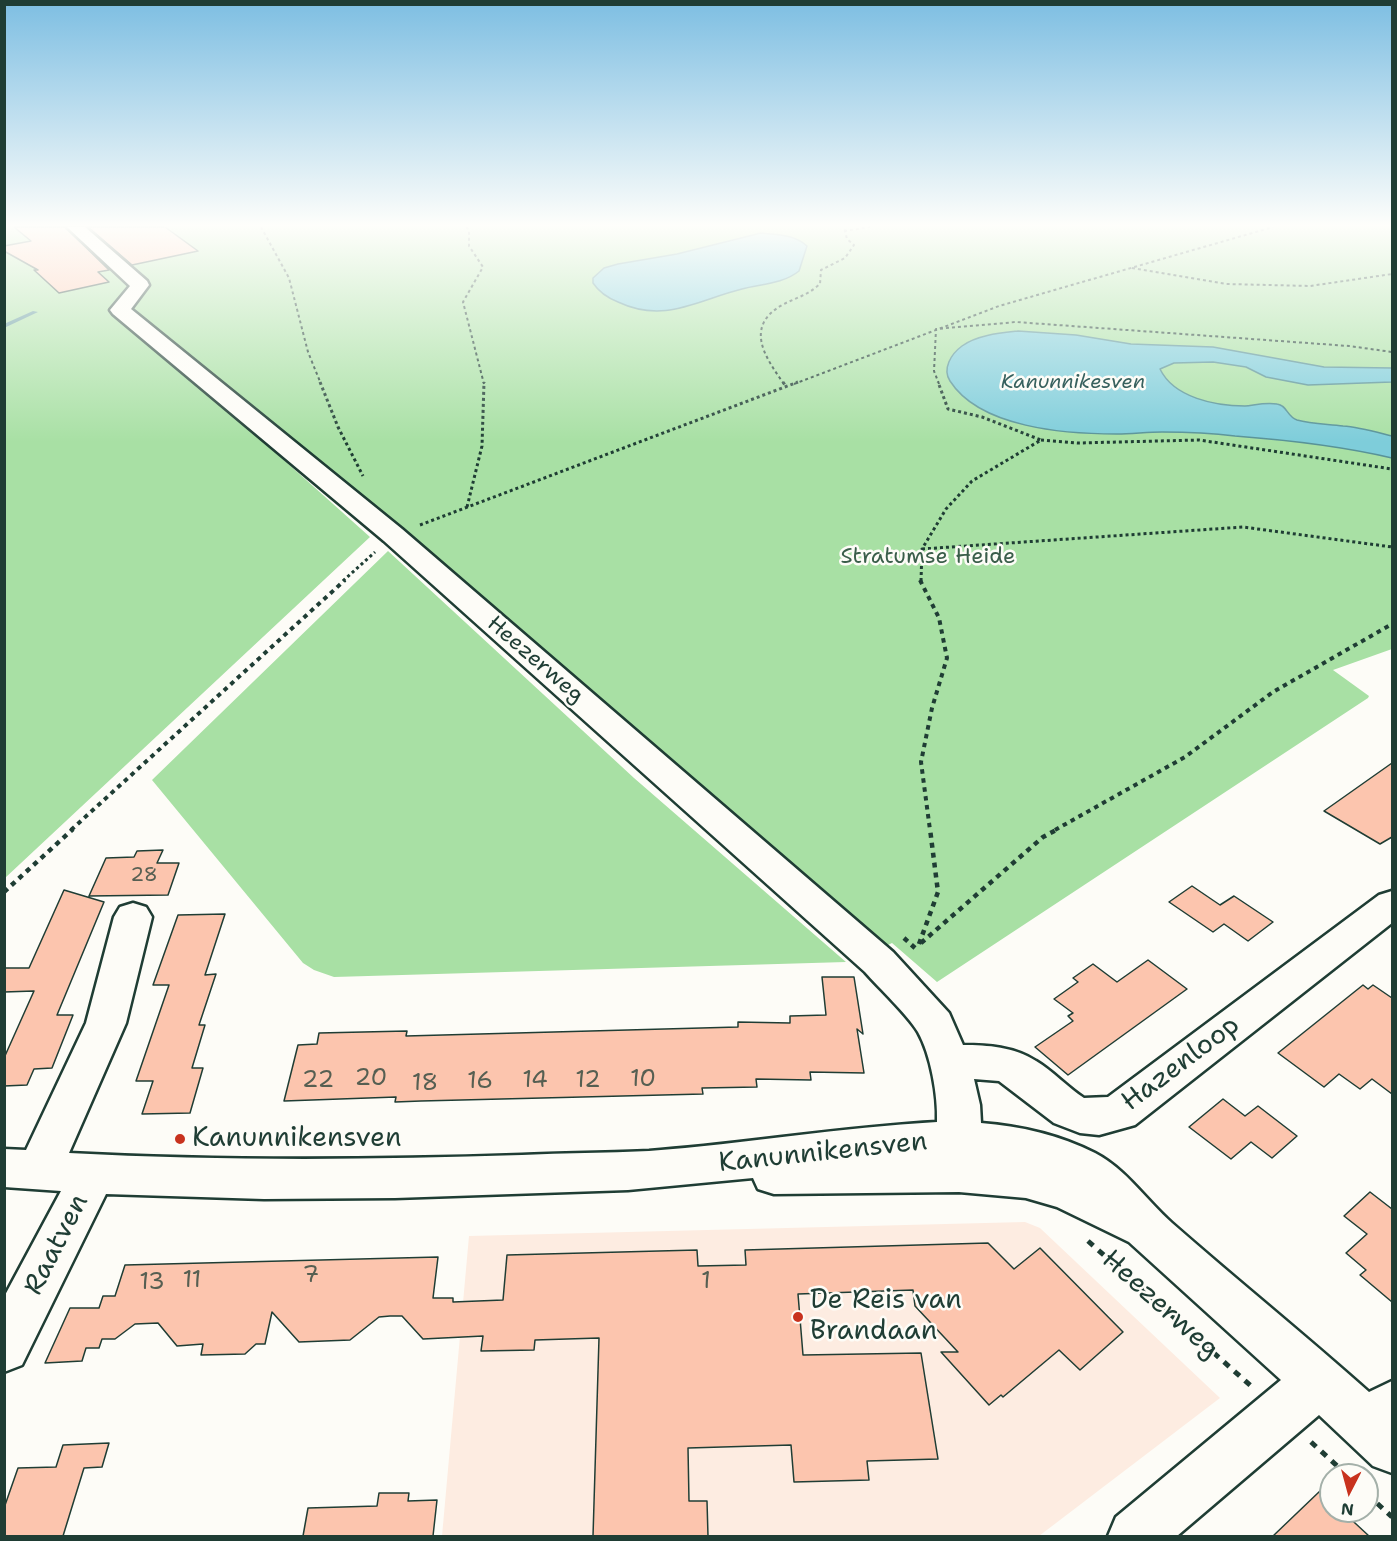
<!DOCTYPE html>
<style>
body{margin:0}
#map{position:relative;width:1397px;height:1541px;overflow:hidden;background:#fdfcf7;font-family:"Shantell Sans",sans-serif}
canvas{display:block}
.frame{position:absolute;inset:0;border:6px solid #1f3d34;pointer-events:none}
.north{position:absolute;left:1319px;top:1463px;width:60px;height:60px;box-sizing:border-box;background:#fdfcf7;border:2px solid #a4b0a9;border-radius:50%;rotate:186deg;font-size:16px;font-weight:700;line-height:24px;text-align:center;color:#1f3d34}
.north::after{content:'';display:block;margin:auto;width:21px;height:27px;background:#c8321e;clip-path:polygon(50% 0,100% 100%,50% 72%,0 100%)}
</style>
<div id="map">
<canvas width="1397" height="1541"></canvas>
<div class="frame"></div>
<div class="north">N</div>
</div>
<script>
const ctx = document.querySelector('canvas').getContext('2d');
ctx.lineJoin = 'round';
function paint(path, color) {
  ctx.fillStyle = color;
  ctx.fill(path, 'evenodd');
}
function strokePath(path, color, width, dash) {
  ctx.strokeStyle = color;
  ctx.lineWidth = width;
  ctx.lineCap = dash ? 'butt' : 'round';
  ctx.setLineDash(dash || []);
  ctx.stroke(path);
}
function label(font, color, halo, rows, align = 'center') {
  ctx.font = font + ' "Shantell Sans",sans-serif';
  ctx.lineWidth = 5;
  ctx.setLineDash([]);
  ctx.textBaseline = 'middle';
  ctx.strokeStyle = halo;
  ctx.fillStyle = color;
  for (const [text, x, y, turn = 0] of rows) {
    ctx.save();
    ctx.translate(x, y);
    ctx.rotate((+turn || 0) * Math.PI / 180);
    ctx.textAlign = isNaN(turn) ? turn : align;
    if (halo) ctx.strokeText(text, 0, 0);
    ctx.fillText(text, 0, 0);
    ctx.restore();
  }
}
paint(new Path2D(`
 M1025 1222 1040 1228 1220 1398 1039 1536H442L469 1236Z`), '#fdece1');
paint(new Path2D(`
 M5 227H1392V649L1333 670 1369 696 1368 698 937 982 892 943 878 950 136 328 370 537 5 878Z
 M388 551 634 778 846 962 334 977 314 970 303 963 152 780Z`), '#a8e0a4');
const water = new Path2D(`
 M761 233C778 235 794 234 807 246L799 271C783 284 761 284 742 289 697 300 665 324 618 302 608 298 599 292 593 283V278L604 268 618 264 677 254Z
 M1018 331 1076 335 1131 344 1213 347 1324 367 1392 368V382L1308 385 1266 377 1246 367 1213 362 1174 363 1160 369C1174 398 1216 406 1245 406 1255 405 1266 402 1277 404 1287 405 1287 417 1297 420 1312 424 1328 424 1343 426 1359 427 1376 432 1392 436V458C1341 446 1288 440 1235 436 1211 433 1187 432 1162 432 1147 432 1132 434 1117 434 1066 434 980 428 950 381 942 369 951 354 962 346 977 335 1000 333 1018 331Z`);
paint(water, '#7ecdda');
strokePath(water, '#589398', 1.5);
paint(new Path2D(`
 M33 311 38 312 4 328V324Z`), '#589398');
const building = new Path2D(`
 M14 227H65L109 270 98 272 109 282 59 293 34 270H38L4 251V246L31 241Z
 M88 227H165L198 251 132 265Z
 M1392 763V837L1380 844 1324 811Z
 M163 850 157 863H179L168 895 89 896 106 858 134 857 137 851Z
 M1192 886 1220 905 1234 896 1273 922 1248 941 1224 924 1213 932 1169 902Z
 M64 890 104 902 57 1015H73L52 1068 34 1069 27 1085 4 1086V1058L34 991 4 992V968H29Z
 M225 914 205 975 216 974 199 1025H205L192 1068H203L190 1113 142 1114 153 1081H136L169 985H153L178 915Z
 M1148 960 1187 989 1068 1075 1035 1047 1073 1021 1068 1016 1073 1013 1054 999 1078 982 1073 978 1093 964 1117 982Z
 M822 977H854L863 1034 857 1029 864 1073 810 1072 811 1080 756 1079 757 1087 702 1088 703 1094 421 1101 395 1102 396 1097 284 1101 298 1045 317 1044 319 1033 407 1031 406 1036 738 1027V1022L790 1023V1016L826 1015Z
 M1363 985 1368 989 1373 985 1392 998V1094L1372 1079 1360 1089 1339 1074 1324 1087 1278 1053Z
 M1223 1099 1245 1116 1258 1106 1297 1136 1272 1158 1251 1142 1231 1159 1189 1127Z
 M1370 1192 1392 1209V1302L1360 1275 1366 1270 1346 1253 1367 1234 1344 1216Z
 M988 1243 1014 1269 1040 1248 1123 1332 1080 1370 1059 1350 1003 1397 1001 1395 989 1405 941 1352H958L915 1306 913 1290 798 1294 803 1355 921 1353 938 1459 867 1461 869 1480 794 1482 791 1445 688 1448 689 1501H707L708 1536H593L599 1338 535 1340 534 1350 481 1351 483 1336 423 1339 402 1316H390L379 1317 350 1340 299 1342 272 1312 265 1344H256L245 1354 201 1355 203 1344 177 1346 158 1323 135 1324 115 1339H102L99 1348H86L82 1361 45 1363 70 1308H99L103 1296H115L125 1265 438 1257 433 1298H453V1302L503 1300 507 1255 697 1250 698 1266 746 1265 745 1250Z
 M109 1443 102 1467 84 1468 63 1536H4V1508L18 1468 56 1467 63 1445Z
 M1320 1491 1331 1501V1511H1342L1369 1536H1273Z
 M379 1493H409L408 1501 437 1500 433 1536H303L308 1508 377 1506Z`);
paint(building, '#fcc5ae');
strokePath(building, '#1f3d34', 1.5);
const minor = new Path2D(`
 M67 227H85L147 281 149 285 131 309 402 529 893 952 949 1013 963 1045C988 1045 1014 1047 1036 1061 1053 1071 1067 1087 1084 1098L1108 1097 1379 895 1392 891V923L1135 1125 1099 1135 1080 1133 1054 1123 999 1081 974 1079 980 1105 981 1123C1020 1126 1060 1135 1095 1153 1126 1169 1146 1200 1172 1223 1237 1280 1305 1335 1369 1392L1392 1381V1473L1373 1466 1319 1415 1177 1536H1108L1116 1517 1281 1380 1129 1242 1057 1207 1026 1198 959 1192 774 1194 758 1189 753 1178 628 1190 395 1198 264 1199 106 1194 22 1365 4 1372V1297L61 1191 4 1187V1149L26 1150 86 1023 114 917 120 907 133 903 146 907 152 917 126 1023 69 1153C220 1161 371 1160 522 1155 564 1153 606 1153 649 1151 745 1144 841 1127 937 1122 938 1096 931 1055 918 1032 908 1015 879 988 865 972L384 541 113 314 110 310 130 286Z`);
strokePath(minor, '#1f3d34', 5);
strokePath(new Path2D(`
 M261 227 289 278 308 352 321 384
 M466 227 469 230V246L483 267 463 302 484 384
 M844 231 870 227
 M1132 268 1226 284 1310 286 1392 274
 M784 384C765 357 744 327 782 305 793 299 805 296 815 288L820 284 821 270 845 258 854 245 847 239 844 227
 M794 384 999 306 1273 227
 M939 384 934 371 936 329 1016 322 1349 346 1392 352`), '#1f3d34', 2, [3, 3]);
strokePath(new Path2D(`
 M320 382 338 427 363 476
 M783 382 786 387
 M1041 440 1078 443 1199 440 1392 469
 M467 507 482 446 484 382
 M420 525 798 382
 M922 549 1243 527 1392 547
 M343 581 375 552
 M921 581 922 549 946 509 972 481 1041 440 982 417 948 409 938 382`), '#1f3d34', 3, [3, 3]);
strokePath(new Path2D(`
 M920 580 939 618 947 658 932 708 921 762 930 830
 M71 830 345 580
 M1055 830 1185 757 1273 692 1392 624`), '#1f3d34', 4, [4.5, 4.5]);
strokePath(new Path2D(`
 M4 892 73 829
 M904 938 915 948
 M921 943 1043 837 1058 829
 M919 944 938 892 930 829`), '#1f3d34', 4.5, [5, 5]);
strokePath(new Path2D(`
 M1088 1241 1251 1386
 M1311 1442 1347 1475
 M1367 1494 1392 1517`), '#1f3d34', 5, [7, 7]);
paint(minor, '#fdfcf7');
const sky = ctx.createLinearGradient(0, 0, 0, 442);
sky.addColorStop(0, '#7dbee2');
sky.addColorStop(0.51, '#fefefb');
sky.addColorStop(1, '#fefefb00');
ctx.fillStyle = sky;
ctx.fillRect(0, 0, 1397, 442);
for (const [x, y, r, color] of [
 [180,1139,6,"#c8321e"],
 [798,1317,6,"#c8321e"]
]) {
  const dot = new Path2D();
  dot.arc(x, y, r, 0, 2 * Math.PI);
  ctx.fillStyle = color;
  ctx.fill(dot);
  strokePath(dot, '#fdfcf7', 2);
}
label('italic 20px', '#37615e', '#fdfcf7', [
 ["Kanunnikesven",1073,383]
]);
label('20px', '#565f52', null, [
 ["28",144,876]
]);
label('22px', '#3a5e4a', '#fdfcf7', [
 ["Stratumse Heide",928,557]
]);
label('22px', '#1f3d34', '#fdfcf7', [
 ["Heezerweg",535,660,41]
]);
label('24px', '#565f52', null, [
 ["20",371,1079],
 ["10",643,1080],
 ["22",318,1081],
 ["14",535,1081],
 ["12",588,1081],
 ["16",480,1082],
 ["18",425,1084],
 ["7",311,1276],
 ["11",192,1281],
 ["1",706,1282],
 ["13",152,1283]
]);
label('27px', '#1f3d34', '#fdfcf7', [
 ["Hazenloop",1181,1064,-37],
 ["Kanunnikensven",823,1153,-6],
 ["Raatven",57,1245,-63],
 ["Heezerweg",1160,1305,42]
]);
label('27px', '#1f3d34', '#fdfcf7', [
 ["Kanunnikensven",192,1139],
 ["De Reis van",810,1301],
 ["Brandaan",810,1332]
], 'left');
</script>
